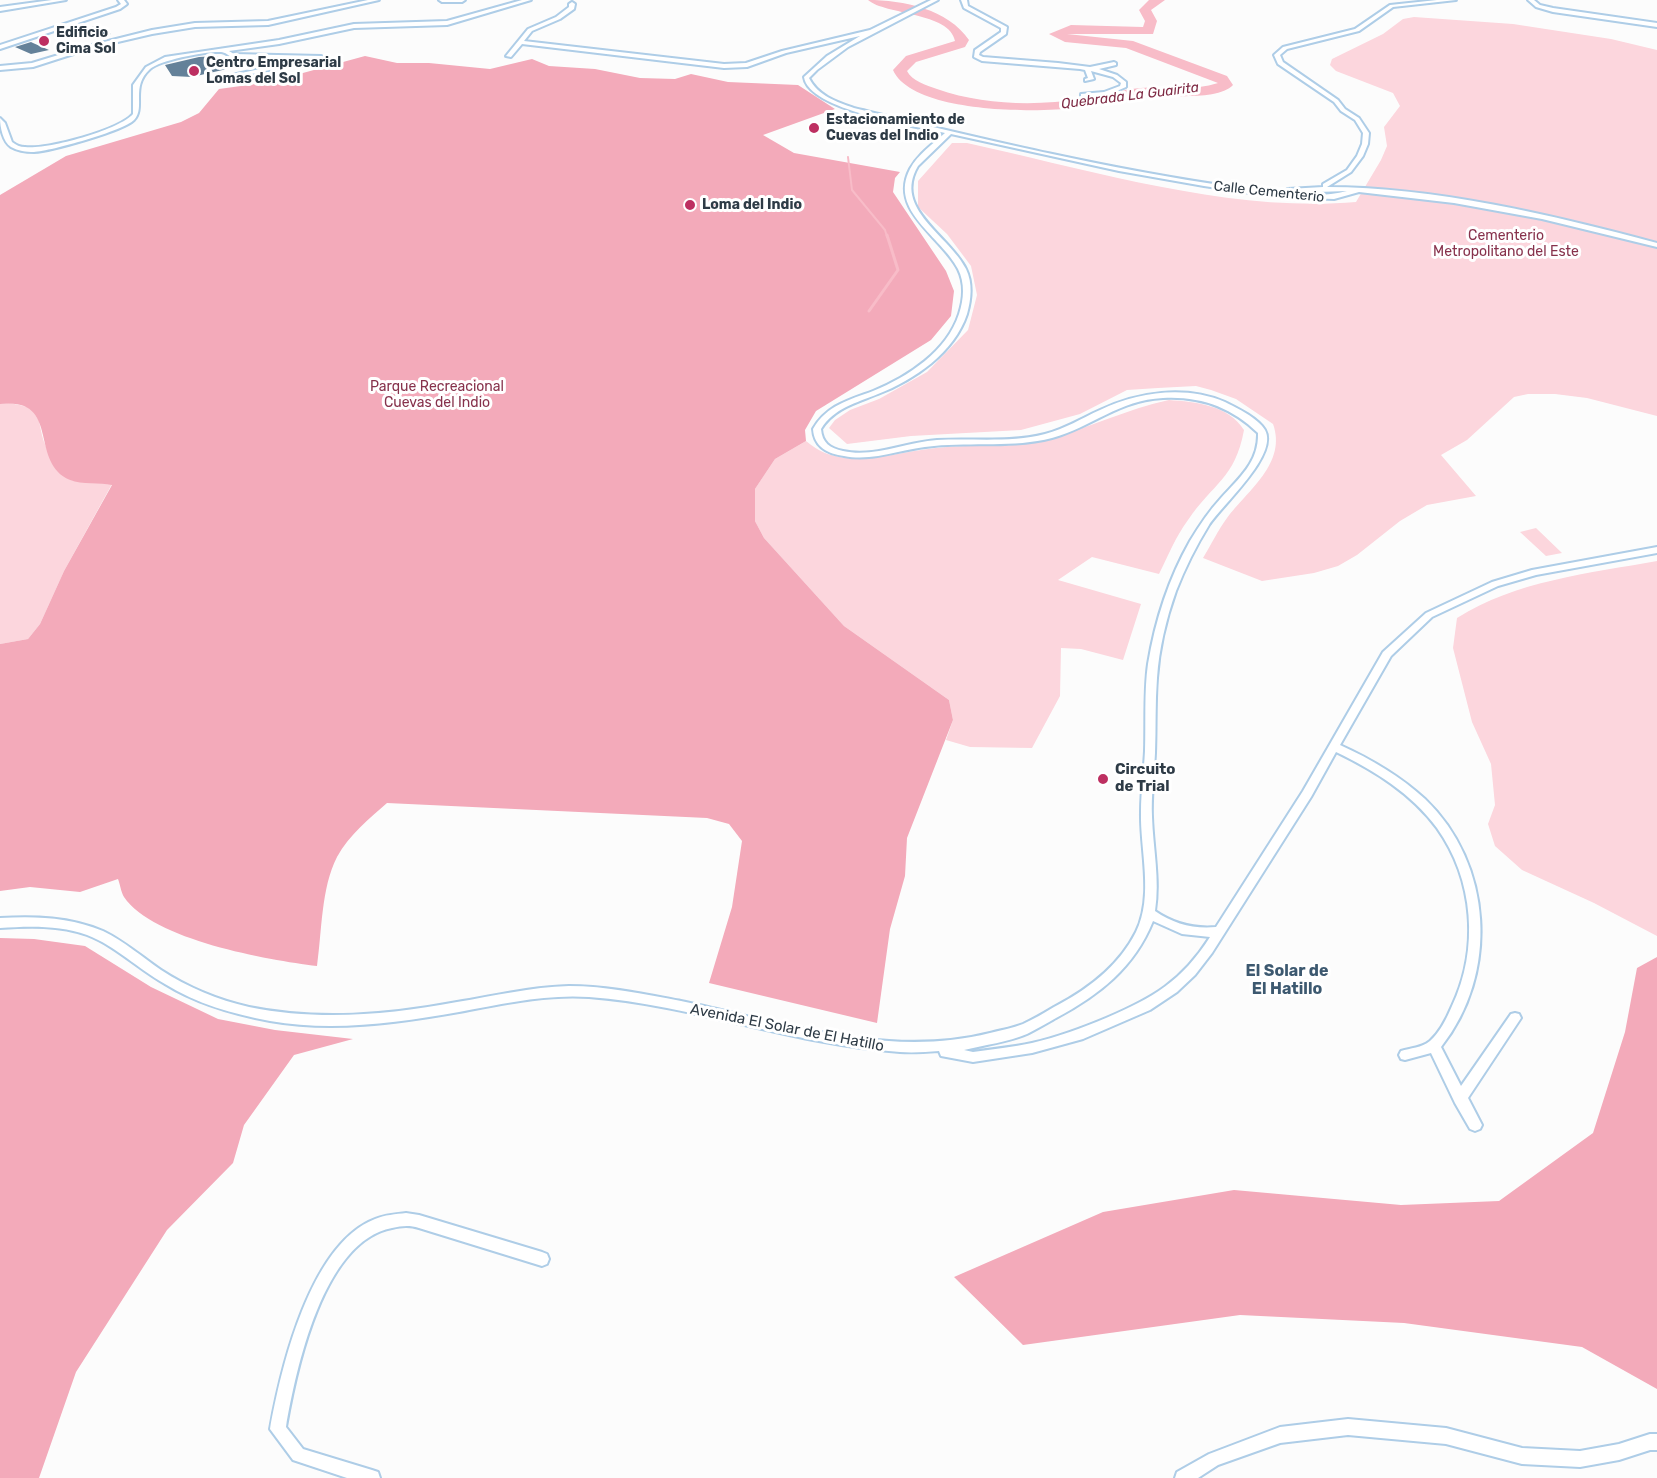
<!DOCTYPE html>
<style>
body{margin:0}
canvas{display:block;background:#fcfcfc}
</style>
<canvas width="1657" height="1478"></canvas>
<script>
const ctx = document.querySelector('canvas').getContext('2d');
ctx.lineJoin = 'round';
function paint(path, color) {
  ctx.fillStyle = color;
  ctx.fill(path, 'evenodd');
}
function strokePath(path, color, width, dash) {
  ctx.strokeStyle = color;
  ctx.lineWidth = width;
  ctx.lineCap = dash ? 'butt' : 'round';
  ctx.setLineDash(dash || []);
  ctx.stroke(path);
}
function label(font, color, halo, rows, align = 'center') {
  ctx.font = font + ' Rubik,sans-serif';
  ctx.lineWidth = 6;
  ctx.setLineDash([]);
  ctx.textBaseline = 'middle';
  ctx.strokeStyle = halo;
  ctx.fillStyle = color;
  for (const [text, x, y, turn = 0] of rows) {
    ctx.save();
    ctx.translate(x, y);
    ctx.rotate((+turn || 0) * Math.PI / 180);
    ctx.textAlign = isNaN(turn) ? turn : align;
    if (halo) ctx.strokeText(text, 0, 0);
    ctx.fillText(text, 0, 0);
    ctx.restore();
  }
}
paint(new Path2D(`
 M1414 17 1513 24 1611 39 1657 50V416L1587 398 1555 394H1528L1514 397 1467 440 1441 455 1476 496 1427 505 1400 521 1357 555 1338 566 1314 573 1262 581 1203 558C1211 545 1218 530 1227 518 1248 490 1287 463 1273 424L1236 399 1211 390 1196 386 1158 388 1127 390 1080 414 1021 430 911 436 847 444 829 428 835 420 850 410 879 399 927 372 968 330 977 295 971 266 947 234 918 207V181L952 143H967C1091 170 1229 213 1356 202L1381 160 1387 146 1384 127 1400 106 1393 93 1336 71 1330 65 1332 59 1383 34 1403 19Z
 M1169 400C1196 402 1228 405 1244 430 1235 479 1213 483 1188 520 1176 536 1168 556 1159 574L1092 557 1058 580 1141 604 1123 660 1081 649 1061 648 1060 696 1032 748 970 747 946 740 953 720 949 700 844 626 764 538 755 521V489L775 459 806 441C819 452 830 456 847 458 880 460 915 449 947 447 982 444 1012 449 1047 439 1089 428 1127 409 1169 400Z
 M9 403C46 409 35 416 45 444 49 457 62 469 70 480L112 484 64 571 40 624 28 639 0 644V404Z
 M1536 528 1562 553 1546 556 1520 532Z
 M1657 561V936L1594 903 1522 870 1495 846 1488 824 1495 805 1491 764 1472 722 1453 648 1457 618C1515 581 1590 573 1657 561Z`), '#fcd6dd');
paint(new Path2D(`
 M365 56 397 63H429L490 69 532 59 549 66 595 69 640 78 675 79 691 74 728 82 798 85 835 109 763 135 794 153 900 172 895 178 893 192 946 271 954 291 951 316 931 340 816 411 805 430 806 441 775 459 755 489V521L764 538 844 626 949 700 953 720 907 838 905 876 890 929 877 1023 709 983 732 907 742 841 729 824 707 818 387 803C369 819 349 835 337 857 321 888 322 932 317 966 268 960 153 940 124 897 121 892 120 884 118 879L80 892 30 887 0 891V644L28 639 40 624 64 571 112 485C100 482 82 485 70 480 28 462 62 397 0 404V195L66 156 181 122 199 113 219 89 270 82Z
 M0 938 34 939 85 946 151 987 218 1019 275 1030 353 1039 294 1055 244 1125 233 1163 167 1230 76 1372 39 1478H0Z
 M1657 957V1389L1582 1347 1404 1323 1240 1315 1023 1345 954 1277 1103 1212 1234 1190 1401 1205 1499 1201 1593 1133 1625 1032 1637 968Z`), '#f3aaba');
strokePath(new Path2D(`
 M848 157 852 190 885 230 887 237`), '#f8bcc8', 2);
strokePath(new Path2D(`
 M869 311 898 270 887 235`), '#f8bcc8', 3);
paint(new Path2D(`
 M868 0C903 0 948 9 969 40L965 47 916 62 907 71C912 81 926 85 937 89 982 105 1035 106 1082 99 1102 96 1121 89 1141 88 1166 86 1194 91 1218 83L1126 48 1065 42 1049 34 1071 25 1143 27 1145 21 1139 10 1149 0H1165L1151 10 1157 21 1153 34H1067L1133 41 1227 76 1233 85C1217 102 1161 94 1138 96 1117 98 1096 106 1075 108 1034 113 912 113 893 70L906 56 955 41C950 12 885 15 868 0Z`), '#f8bcc8');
paint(new Path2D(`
 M94 26 111 34 91 38 77 30Z
 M31 42 33 43 49 50 31 54 15 47Z
 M216 56 240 66 192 77 172 76 165 65 199 57Z`), '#648199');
const minor = new Path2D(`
 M52 0H66L0 11V7Z
 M118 0H124L127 4 120 9 0 49V45L116 7 121 4Z
 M368 0H379L268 25 195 27 152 34 92 48 33 67 0 70V66L32 63 88 46 152 30 195 23 268 21Z
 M439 0H465L462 2H442Z
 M522 0H531L447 25 354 28 279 44 229 51 234 54 321 56 324 58 211 83 208 81 209 80 306 59 233 58C229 56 225 52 221 52 207 51 160 60 150 69 130 87 146 107 134 120 123 131 51 151 34 152 26 152 18 151 11 147 3 142 0 127 0 118L5 123 12 142C16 145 20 147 25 147 47 150 119 130 133 114V85L146 67 165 57 279 40 354 24 447 21Z
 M931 0H938L848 47 817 70 809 78C818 96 837 102 854 108 979 138 1106 169 1234 187 1267 191 1315 200 1347 191L1288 193 1285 191 1288 189 1323 187V184L1347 170 1357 156 1362 144 1363 133 1355 120 1341 111 1334 102 1278 64 1274 55 1283 47 1355 29 1390 5 1437 0H1456L1393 7 1359 31 1287 49 1280 55 1283 62 1338 100 1345 109 1359 118 1369 133 1368 144 1363 156 1351 172 1327 187C1434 187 1553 215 1657 243V247L1542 219 1454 203 1359 192 1334 199 1278 197 1204 186 1119 171 951 134 918 166C892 209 950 236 966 269 973 283 971 300 967 314 954 353 914 380 878 394 856 403 834 408 821 429 822 443 830 448 843 451 874 458 906 442 937 440 973 438 1010 443 1045 434 1065 429 1082 418 1100 410 1138 392 1185 385 1225 402 1237 408 1258 418 1265 430 1279 455 1222 505 1209 525 1196 546 1185 568 1176 591 1166 619 1159 649 1157 678 1155 703 1156 728 1155 753 1154 774 1151 796 1152 817 1153 848 1160 880 1155 911 1174 924 1193 929 1216 927L1303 791 1383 652 1426 613 1492 582 1532 570 1657 547V553L1536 575 1498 586 1432 617 1391 656 1340 745C1371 759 1400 776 1425 799 1493 864 1499 974 1441 1047L1461 1086 1511 1014 1515 1013 1519 1014 1521 1018 1468 1098 1482 1125 1480 1129 1475 1131 1470 1129 1455 1103 1431 1053 1405 1060 1401 1059 1399 1055 1401 1051C1410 1048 1422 1048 1430 1041 1440 1032 1447 1018 1452 1006 1479 949 1474 880 1437 828 1411 793 1375 771 1336 752L1311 797 1212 953 1195 975 1177 992 1150 1010 1083 1039 1032 1053 973 1062 941 1056 939 1051C926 1052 913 1053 900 1052 794 1045 694 1005 589 997 545 994 502 1004 459 1012 397 1023 332 1032 270 1021 233 1014 197 1004 165 984 138 969 116 946 87 935 59 925 29 926 0 928V918C35 916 70 917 103 931 124 941 142 957 161 970 187 987 218 1000 249 1007 318 1021 388 1015 457 1002 494 996 531 987 569 986 606 986 644 994 681 1001 780 1022 888 1059 990 1033 1001 1030 1013 1028 1023 1024 1034 1019 1044 1013 1054 1007 1087 990 1119 966 1136 932 1154 896 1140 850 1141 812 1141 791 1144 771 1145 751 1146 722 1144 692 1148 664 1155 621 1169 578 1190 541 1199 526 1209 511 1221 498 1239 478 1259 462 1258 433 1231 407 1200 396 1163 398 1119 400 1092 427 1052 438 1013 448 973 442 934 446 904 448 874 462 844 456 828 454 814 447 813 429 827 405 849 400 873 391 908 377 947 351 959 314 964 299 965 283 958 269 942 237 888 211 910 169 918 154 933 144 945 133 916 126 808 110 804 77L827 56 860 36 786 53 747 67 724 68 522 44 511 57 506 56 528 29 556 17 569 7V4L572 2 575 4 574 9 560 19 532 31 524 41 724 64 746 63 782 51 870 30ZM1153 921 1182 934 1210 937C1182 981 1153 998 1106 1018 1082 1028 1058 1037 1032 1043 1013 1047 993 1049 973 1052L964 1050C985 1045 1008 1042 1027 1034 1037 1029 1047 1023 1056 1018 1099 995 1134 968 1153 921Z
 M961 0H967L968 6 1007 27 1006 34 980 52 979 55 983 57 1058 63 1090 67 1114 62 1116 63V65L1099 69 1117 75 1126 82V87L1105 96 1083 97 1081 96V94L1104 92 1120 86 1121 83 1113 77 1091 71 1094 79 1085 81V79L1088 78 1085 70 1080 69 982 61 974 57 975 50 1001 32V28L964 8Z
 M1528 0H1534L1540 5 1553 8 1657 23V27L1553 12 1536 7Z
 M406 1213 419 1215 542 1252 547 1254 549 1259 547 1264 542 1266 419 1228C409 1225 402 1226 392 1228 323 1241 296 1369 286 1427L303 1449 372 1470 378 1472 380 1478H347L293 1460 270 1429C281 1368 310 1244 375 1219 384 1215 396 1214 406 1213Z
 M1348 1419 1446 1428 1522 1448 1580 1451 1619 1444 1650 1434H1657V1450H1650L1619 1460 1580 1467 1522 1464 1446 1444 1348 1435 1280 1443 1218 1465 1198 1478H1175L1177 1472 1209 1454 1280 1427Z`);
strokePath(minor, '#aecde7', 4);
paint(minor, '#fff');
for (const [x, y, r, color] of [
 [44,41,6,"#bd2f61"],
 [194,71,6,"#bd2f61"],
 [814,128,6,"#bd2f61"],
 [690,205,6,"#bd2f61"],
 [1103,779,6,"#bd2f61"]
]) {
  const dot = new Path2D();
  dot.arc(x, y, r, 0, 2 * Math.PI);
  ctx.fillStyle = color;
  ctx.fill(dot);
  strokePath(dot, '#fff', 2);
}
label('bold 14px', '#2e3b46', '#fff', [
 ["Edificio",56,33],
 ["Cima Sol",56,49],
 ["Centro Empresarial",206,63],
 ["Lomas del Sol",206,79],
 ["Estacionamiento de",826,120],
 ["Cuevas del Indio",826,136],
 ["Loma del Indio",702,205]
], 'left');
label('italic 14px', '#7f2b45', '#fff', [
 ["Quebrada La Guairita",1130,96,-7]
]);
label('14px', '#2e3b46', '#fff', [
 ["Calle Cementerio",1269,192,6]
]);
label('14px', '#87324c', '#fff', [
 ["Cementerio",1506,236],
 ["Metropolitano del Este",1506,252],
 ["Parque Recreacional",437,387],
 ["Cuevas del Indio",437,403]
]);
label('bold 15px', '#2e3b46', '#fff', [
 ["Circuito",1115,770],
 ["de Trial",1115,787]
], 'left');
label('15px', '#2e3b46', '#fff', [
 ["Avenida El Solar de El Hatillo",787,1028,11]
]);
label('bold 16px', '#3d5970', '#fff', [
 ["El Solar de",1287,971],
 ["El Hatillo",1287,989]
]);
</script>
